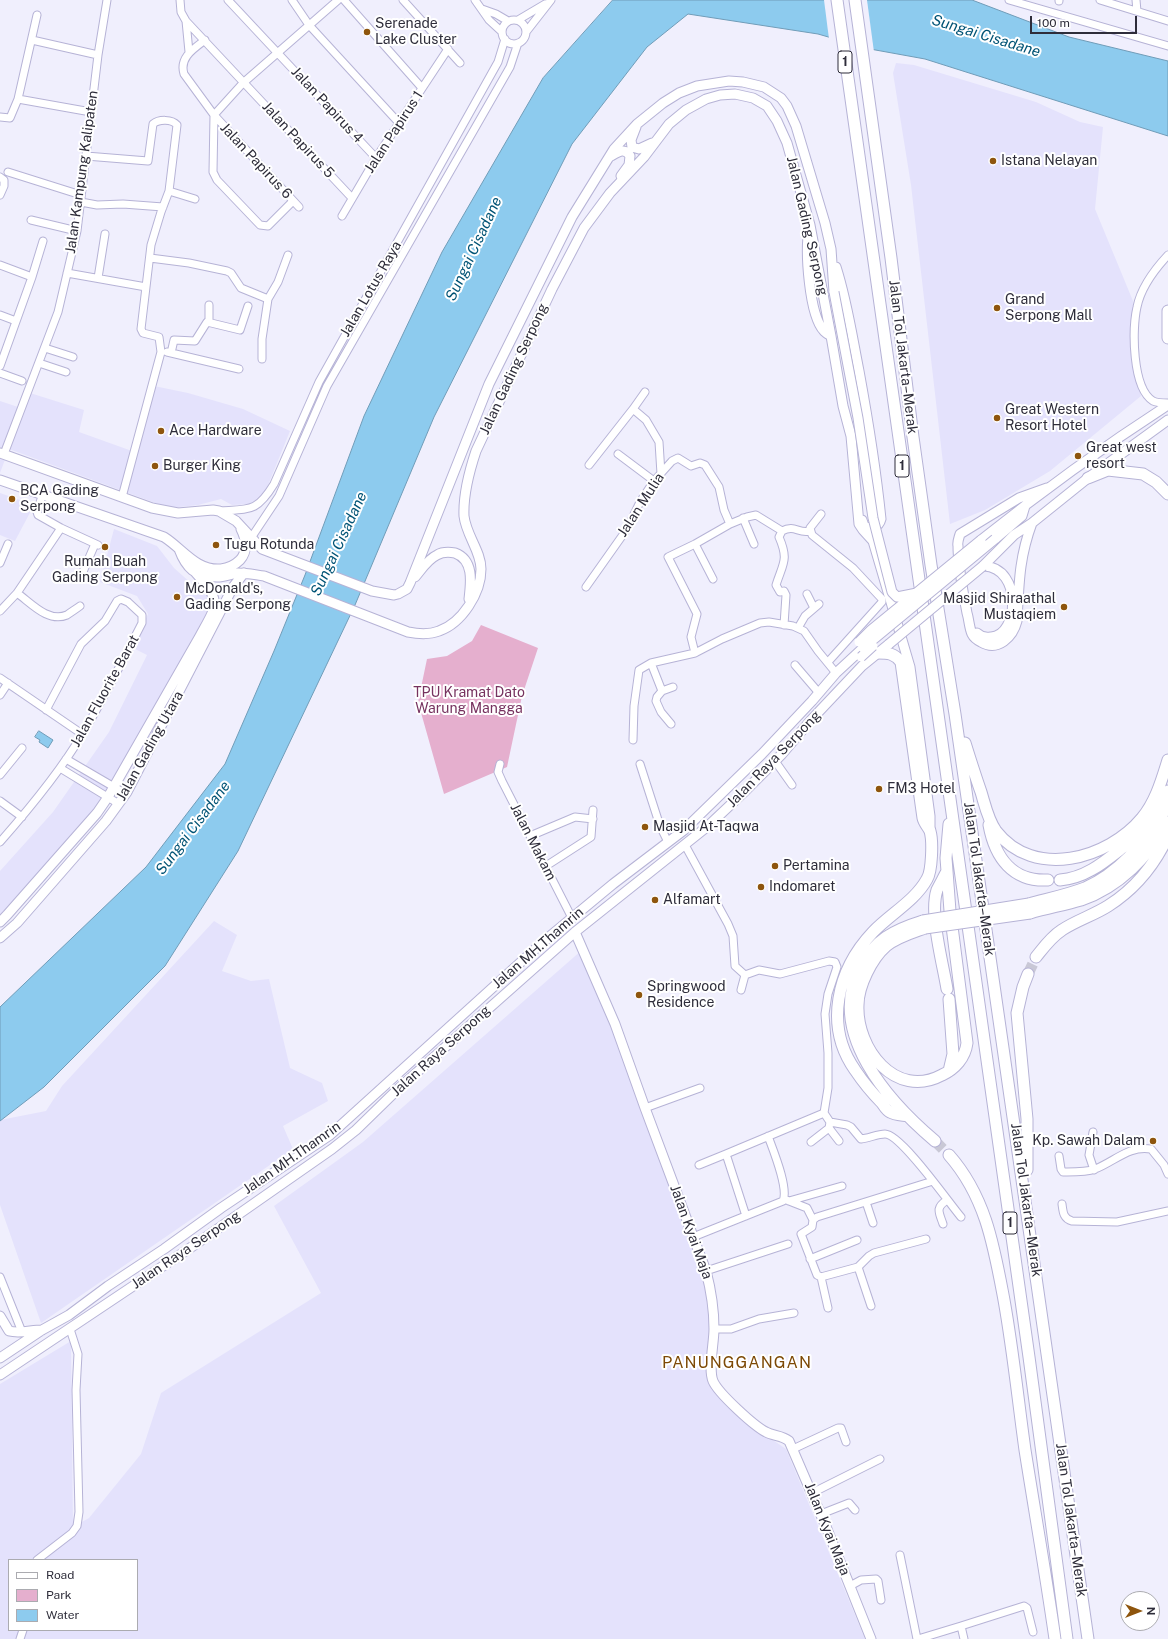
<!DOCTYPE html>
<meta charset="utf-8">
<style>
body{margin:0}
#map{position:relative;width:1168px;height:1639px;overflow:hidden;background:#f0effd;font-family:"Public Sans",sans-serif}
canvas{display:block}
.legend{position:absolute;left:8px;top:1559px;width:130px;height:72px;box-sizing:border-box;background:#fff;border:1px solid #ababb0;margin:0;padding:5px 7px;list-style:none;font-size:12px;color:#2e2d3a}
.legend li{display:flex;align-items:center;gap:8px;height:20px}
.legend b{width:20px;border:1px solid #ababb0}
.north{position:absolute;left:1120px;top:1591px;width:40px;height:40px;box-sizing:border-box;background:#fff;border:1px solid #ababb0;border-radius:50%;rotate:90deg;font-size:11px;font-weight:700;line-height:16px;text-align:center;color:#2e2d3a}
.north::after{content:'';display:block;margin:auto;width:14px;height:18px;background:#8e550d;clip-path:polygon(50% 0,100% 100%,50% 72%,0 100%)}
.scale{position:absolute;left:1030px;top:16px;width:107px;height:18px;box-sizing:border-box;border:2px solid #2e2d3a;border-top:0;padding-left:5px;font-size:12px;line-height:14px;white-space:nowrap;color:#2e2d3a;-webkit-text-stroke:3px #fff;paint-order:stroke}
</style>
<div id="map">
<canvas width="1168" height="1639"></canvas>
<ul class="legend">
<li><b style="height:5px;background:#fff"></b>Road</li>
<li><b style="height:11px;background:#e5afce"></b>Park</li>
<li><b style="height:11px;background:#8dcbee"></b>Water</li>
</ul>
<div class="north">N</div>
<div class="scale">100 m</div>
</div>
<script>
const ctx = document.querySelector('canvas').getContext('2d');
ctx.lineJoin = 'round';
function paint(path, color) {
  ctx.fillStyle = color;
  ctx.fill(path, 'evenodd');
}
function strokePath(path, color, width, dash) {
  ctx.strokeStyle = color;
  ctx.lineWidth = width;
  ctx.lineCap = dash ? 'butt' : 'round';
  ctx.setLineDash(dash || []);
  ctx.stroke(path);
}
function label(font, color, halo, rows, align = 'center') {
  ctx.font = font + ' "Public Sans",sans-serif';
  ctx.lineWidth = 4;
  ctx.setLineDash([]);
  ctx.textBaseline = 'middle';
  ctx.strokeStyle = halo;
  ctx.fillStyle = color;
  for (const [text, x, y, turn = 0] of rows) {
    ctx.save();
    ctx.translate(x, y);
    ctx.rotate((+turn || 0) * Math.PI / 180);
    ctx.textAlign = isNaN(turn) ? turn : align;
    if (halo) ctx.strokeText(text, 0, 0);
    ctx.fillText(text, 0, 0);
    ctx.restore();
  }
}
paint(new Path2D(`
 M896 63 914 65 1036 102 1080 122 1103 127 1095 209 1133 301 1130 343 1141 396 1050 471 985 510 950 524 911 185 893 73Z
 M149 385 188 393 243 409 290 431 264 495 251 504 232 505 221 499 198 505 169 508 9 449 0 473V401L24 409 30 393 84 410 79 432 132 451Z
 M0 493 34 505 15 541 0 535Z
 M114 529 157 546 174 568 192 584 212 597 213 608 83 833 0 924V871L53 812 109 732 147 655 133 648 148 614 137 596 100 582Z
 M214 921 237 935 222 971 251 981 269 979 290 1068 322 1083 328 1101 283 1126 293 1149 41 1323 0 1205V1120L46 1111 62 1086Z
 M582 950 713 1298 711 1382 742 1419 786 1449 865 1639H0V1384L71 1341 73 1527 89 1518 141 1454 161 1393 321 1293 274 1206 363 1142ZM9 1560H137V1630H9Z`), '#e4e2fc');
paint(new Path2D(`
 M481 625 538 648 522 696 507 767 444 794 418 702 427 659 447 656 472 641Z`), '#e5afce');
const water = new Path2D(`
 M613 0H972L1069 37 1168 61V136L925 59 870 49 818 34 688 14 647 47 572 144 434 417 355 605 238 851 165 966 44 1087 0 1121V1007L146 867 225 764 274 651 305 575 364 416 442 252 543 78Z
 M39 731 53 740 48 748 39 742 40 740 35 737Z`);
paint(water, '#8dcbee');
strokePath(water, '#709cb8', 1);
paint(new Path2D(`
 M824 0H867L874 52 829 39Z`), '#f0effd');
strokePath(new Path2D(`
 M1028 974 1036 957
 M935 1141 949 1155`), '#c9c8d6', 11, [11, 5.5]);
const minor = new Path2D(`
 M180 0 181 12 186 21 352 198
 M228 0 376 158
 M292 0 309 25 399 123
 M344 0 422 88
 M403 0 460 63
 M475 0 489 20 502 32
 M1009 0 1168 46
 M1059 0V1
 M1100 0 1168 21
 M1136 0 1137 11
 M482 9 496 14 508 21
 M518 20 545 4
 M502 32a12 12 0 1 1 24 0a12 12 0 1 1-24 0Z
 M186 21 189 52
 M526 32 551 0
 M32 40 98 55
 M205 40C193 49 179 58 184 74L214 115 299 207
 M18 99 91 112
 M214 115 213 172 217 180 260 225 268 226 293 201
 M214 115 243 83 338 0
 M0 117 10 118 18 99 37 15
 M86 156 148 161 153 124C159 119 172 119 177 125L169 191 161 212 151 245 141 329 143 333 159 337 161 352 122 497
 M8 172 81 195
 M0 177 4 180V186L0 195
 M169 191 195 199
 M81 202 97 205 123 204 163 207
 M342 216 376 158 448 49
 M31 220 77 231
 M1168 255C1154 270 1141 287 1137 307 1132 329 1132 388 1153 401 1157 403 1163 403 1168 403
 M150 258 189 263 227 271 231 273 241 288 268 299 262 339V359
 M0 265 32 277
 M67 273 146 287
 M98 278 105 234
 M268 299 278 282 288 255
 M209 305V322
 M0 315 16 321
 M45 348 73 357
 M167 352 239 369
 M171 353 174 340 195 341 207 322 240 330 248 306
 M39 363 66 372
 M0 366 32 277 43 241
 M0 373 22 381
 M645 392 633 409 646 420 659 442 661 474
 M4 454 58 312 77 231 98 55 107 0
 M618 454 654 481
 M589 465 633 409
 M42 496 37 512 38 515 61 528 98 545
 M220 511C250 509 257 512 274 484L319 382 498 62 505 39
 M821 514 810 528 812 535 853 568 882 599V602L828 662
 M743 518 754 544
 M782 531 779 537C789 560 783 563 776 585L780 592 784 591 786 595 784 625
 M782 531C795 524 798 534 810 531
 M251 538 279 496 327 386 510 67 518 43
 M695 544 713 579
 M0 563 8 544
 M82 574 95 544
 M586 587 627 529 640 502 654 481 672 461 678 458 691 466 700 463 705 465 719 487 724 510 730 524 747 517 756 515 782 531
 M17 593C31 603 48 623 67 615 71 612 76 609 80 606
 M807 594 814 608
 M0 611 17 593 61 528
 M798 628 805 616 819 604
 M695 653 691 637 697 614 668 557 695 544 730 524
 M651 663 662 691 673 687
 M795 665 819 693
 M0 678 82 734
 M662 691 657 697 656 701 661 712 671 724
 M0 695 8 683
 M633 740 634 706 639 670 651 663 695 653 722 639 760 623 769 622 793 626 804 631 818 651 836 673
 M66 759 126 794
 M775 761 792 785
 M500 764 498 772 502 781 572 918
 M640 764 660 826 668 842
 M60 768 119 804
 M0 775 22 748
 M0 801 22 817
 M530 836 575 817 593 819
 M0 842C30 808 60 772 83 733 104 698 123 660 142 623V615L128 602 121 599 117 601 105 621 81 644 46 710
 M685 845 728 924 733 936 735 966 745 975
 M546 866 591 837 593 810
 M745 975 759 970 780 974 829 961 835 962 837 967 828 994 825 1014 828 1053V1088L824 1113 830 1122 847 1125 851 1127 861 1139C869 1138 878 1134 885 1134 901 1134 949 1203 961 1217
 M741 990 745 975
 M645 1108 700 1088
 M830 1122 829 1128 839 1141
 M1093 1132 1089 1155 1094 1170
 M811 1142 829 1128
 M1059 1156 1061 1169 1063 1172H1067C1076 1172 1087 1172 1095 1169 1114 1162 1129 1145 1151 1149L1164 1165 1168 1174
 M699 1165 726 1154
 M784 1199 807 1208 813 1220 812 1227 801 1234 817 1275 821 1277 828 1308
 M789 1201 842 1186
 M866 1202 873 1223
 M1062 1204C1063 1211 1063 1219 1072 1221L1117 1222 1168 1211
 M746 1216 726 1154 824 1113
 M813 1220 817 1217 933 1181
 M943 1224C939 1212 935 1208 947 1200
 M693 1237 783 1201C789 1188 773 1150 768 1136
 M810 1259 857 1240
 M858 1267 871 1306
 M706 1271 788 1244
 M0 1277 22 1332
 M821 1277 858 1267 869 1256 874 1253 926 1239
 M714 1329H731L759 1319 794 1313
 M793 1449 838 1428H841L846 1442
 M812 1493 880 1459
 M821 1514 849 1503 855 1510
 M900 1555 917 1639
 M37 1560 72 1533 77 1526 79 1512 76 1390 78 1354 70 1329
 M850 1586 861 1580 876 1579 878 1581 881 1600
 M961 1626 1024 1606 1027 1608 1033 1632
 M20 1639 23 1630
 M918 1639 961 1626 964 1639`);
const major = new Path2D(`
 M636 127 631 140 632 147 639 149 652 143
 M611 156C618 152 625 147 630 156L629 165 621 176
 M809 230C805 251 809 315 824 331 826 333 829 335 831 336
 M836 267C847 301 852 336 859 371 868 420 876 470 881 519 879 527 871 530 864 526L862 520
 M0 453 152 508 178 513 213 510 219 511 236 521 262 549 372 591 394 595 398 594 407 589 410 583 489 384 572 217 614 149 637 124 663 103 679 93 697 86 729 81 743 82 764 87 781 98 787 106 796 126 825 223 831 249 834 292
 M0 480 164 537C183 549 196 571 221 569 229 568 234 566 240 560 248 551 246 539 241 529
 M1032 523C1019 558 1019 584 1017 621 1013 637 998 652 981 642 977 640 974 638 972 634 969 627 969 619 967 613 963 591 958 568 958 546 957 542 959 538 960 534L1019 498 1047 488
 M995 539 1022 516 1025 506
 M981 540C1041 492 1103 447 1168 405
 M179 549C186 568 195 577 217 577 224 577 231 574 238 573 247 573 256 575 264 576L408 632C418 634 429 635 439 631 462 623 481 593 481 569 481 551 466 535 464 516 463 494 469 472 476 451L552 289 584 228 610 193 644 157 669 124 686 110 706 99 720 95 735 94 753 98 767 106 777 121 787 143 810 225 831 336 843 406 851 436 859 524 863 530 873 541 910 667 930 816V831
 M983 566 1014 535 1032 523 1088 478 1168 420
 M415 577C421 570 428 559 437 555 442 552 449 552 455 553 474 560 471 582 469 599
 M977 633C981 637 986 638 991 637 1019 636 1023 568 984 566
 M0 922 7 915 97 813 108 797 200 636C218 603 222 602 195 572
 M575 932 615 1024 645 1108 706 1271C711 1290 714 1310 714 1329 714 1343 708 1369 713 1381 718 1393 754 1426 766 1432 773 1436 782 1435 789 1441L827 1529 871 1639
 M0 938 17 923 106 821 127 792 233 587 244 573
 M0 1316 9 1331C20 1334 31 1330 42 1330
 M0 1358 42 1330 69 1315 108 1286 164 1249 221 1208 330 1135 543 942 613 884 684 830 762 754 812 701 836 673 863 648
 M0 1375 196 1244 332 1149 356 1130 398 1089 575 932 708 826 743 793 782 754 811 720 862 666 889 644`);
const highway = new Path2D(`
 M837 0 1029 1357 1067 1639
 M855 0 891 258 913 437 931 565 955 714 1088 1639
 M1168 311V338
 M1088 478 1108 470 1143 474 1156 482 1168 494
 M878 653C888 653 894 653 901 662L923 818C924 823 928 827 930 831 933 841 932 871 927 879 915 901 890 914 873 932 837 970 824 1026 855 1070 863 1082 872 1093 882 1103 884 1106 887 1111 890 1112 895 1115 903 1115 908 1116
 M965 743C970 759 975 775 981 792 985 805 988 820 996 831 1034 880 1108 859 1142 818 1156 801 1162 779 1168 760
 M989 825C995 858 1013 882 1048 880
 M947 871C944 877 940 884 937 890 929 914 943 964 947 989
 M1060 880C1085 878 1103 863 1122 848 1129 842 1138 835 1145 827 1154 816 1161 804 1168 791
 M1029 904C1047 899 1067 895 1085 888 1121 872 1148 839 1168 805
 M1030 913C1047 908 1064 905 1081 900 1119 887 1149 856 1168 822
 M923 921C894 930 874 940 860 968 826 1033 889 1102 935 1141
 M925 928C911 933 897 937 886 946 872 958 858 986 858 1005 856 1048 895 1100 942 1075 955 1069 965 1058 967 1043L950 911 946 858 949 824
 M1036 957C1044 947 1051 937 1062 930 1075 921 1094 915 1108 906 1135 889 1155 864 1168 836
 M949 999 953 1054 949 1071
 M949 1155C986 1197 994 1247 1004 1300 1013 1350 1018 1400 1025 1450 1035 1513 1046 1576 1055 1639
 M1027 1170V1119L1017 1013 1023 987 1028 974`);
strokePath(minor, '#b6b3d6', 9);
strokePath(major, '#b6b3d6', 11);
strokePath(highway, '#b6b3d6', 13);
strokePath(minor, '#fff', 7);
strokePath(major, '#fff', 9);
strokePath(highway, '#fff', 11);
const majorBridge = new Path2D(`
 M834 292 858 418 873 518 892 592 897 597 917 593
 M859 642 871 630 981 540
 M889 644 983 566
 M863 648 995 539
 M861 657 873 646`);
const highwayBridge = new Path2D(`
 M923 921 1029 904
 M925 928 1030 913`);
strokePath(majorBridge, '#b6b3d6', 11, []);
strokePath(highwayBridge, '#b6b3d6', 13, []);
strokePath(majorBridge, '#fff', 9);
strokePath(highwayBridge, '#fff', 11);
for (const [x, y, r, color] of [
 [367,32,4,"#8e550d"],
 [993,161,4,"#8e550d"],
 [997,308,4,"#8e550d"],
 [997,418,4,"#8e550d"],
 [161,431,4,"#8e550d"],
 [1078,456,4,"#8e550d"],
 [155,466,4,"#8e550d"],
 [12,499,4,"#8e550d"],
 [216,545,4,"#8e550d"],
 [105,547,4,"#8e550d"],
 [177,597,4,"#8e550d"],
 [1064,607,4,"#8e550d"],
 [879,789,4,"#8e550d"],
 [645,827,4,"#8e550d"],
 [775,866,4,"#8e550d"],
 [761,887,4,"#8e550d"],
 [655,900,4,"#8e550d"],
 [639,995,4,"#8e550d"],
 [1153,1141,4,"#8e550d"]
]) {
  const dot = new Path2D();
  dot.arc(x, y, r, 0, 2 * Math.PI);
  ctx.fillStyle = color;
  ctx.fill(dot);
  strokePath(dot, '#fff', 1.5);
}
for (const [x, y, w] of [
 [845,62,14],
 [902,466,14],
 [1010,1223,14]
]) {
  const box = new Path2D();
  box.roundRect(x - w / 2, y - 11, w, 22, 3);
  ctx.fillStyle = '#fff';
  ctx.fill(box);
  strokePath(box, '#2e2d3a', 1);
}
label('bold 13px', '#2e2d3a', null, [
 ["1",845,62],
 ["1",902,466],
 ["1",1010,1223]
]);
label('14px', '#2e2d3a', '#fff', [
 ["Serenade",375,24],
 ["Lake Cluster",375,40],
 ["Istana Nelayan",1001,161],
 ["Grand",1005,300],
 ["Serpong Mall",1005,316],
 ["Great Western",1005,410],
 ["Resort Hotel",1005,426],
 ["Ace Hardware",169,431],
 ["Great west",1086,448],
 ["resort",1086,464],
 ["Burger King",163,466],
 ["BCA Gading",20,491],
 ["Serpong",20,507],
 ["Tugu Rotunda",224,545],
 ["Rumah Buah",105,562,"center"],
 ["Gading Serpong",105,578,"center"],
 ["McDonald's,",185,589],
 ["Gading Serpong",185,605],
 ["Masjid Shiraathal",1056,599,"right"],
 ["Mustaqiem",1056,615,"right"],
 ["FM3 Hotel",887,789],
 ["Masjid At-Taqwa",653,827],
 ["Pertamina",783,866],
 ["Indomaret",769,887],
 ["Alfamart",663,900],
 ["Springwood",647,987],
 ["Residence",647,1003],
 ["Kp. Sawah Dalam",1145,1141,"right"]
], 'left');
label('14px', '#2e2d3a', '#fff', [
 ["Jalan Papirus 4",327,105,47],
 ["Jalan Papirus 1",394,132,-57],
 ["Jalan Papirus 5",298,140,47],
 ["Jalan Papirus 6",256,161,47],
 ["Jalan Kampung Kalipaten",82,172,-82],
 ["Jalan Gading Serpong",807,226,77],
 ["Jalan Lotus Raya",371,289,-60],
 ["Jalan Tol Jakarta–Merak",903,357,83],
 ["Jalan Gading Serpong",514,369,-65],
 ["Jalan Mulia",641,505,-57],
 ["Jalan Fluorite Barat",105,691,-61],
 ["Jalan Gading Utara",150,746,-61],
 ["Jalan Raya Serpong",774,759,-46],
 ["Jalan Makam",533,842,63],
 ["Jalan Tol Jakarta–Merak",979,879,82],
 ["Jalan MH.Thamrin",538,948,-41],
 ["Jalan Raya Serpong",441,1051,-42],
 ["Jalan MH.Thamrin",292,1158,-35],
 ["Jalan Tol Jakarta–Merak",1026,1200,82],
 ["Jalan Kyai Maja",691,1232,70],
 ["Jalan Raya Serpong",186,1250,-34],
 ["Jalan Tol Jakarta–Merak",1071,1520,82],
 ["Jalan Kyai Maja",827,1529,68]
]);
label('14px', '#76325f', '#fff', [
 ["TPU Kramat Dato",469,693],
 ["Warung Mangga",469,709]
]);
label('italic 15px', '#005375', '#fff', [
 ["Sungai Cisadane",986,36,17],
 ["Sungai Cisadane",474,249,-65],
 ["Sungai Cisadane",339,544,-65],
 ["Sungai Cisadane",193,828,-53]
]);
ctx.letterSpacing = '1px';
label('16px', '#7d4906', '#fff', [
 ["PANUNGGANGAN",737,1363]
]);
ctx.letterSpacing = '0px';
</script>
